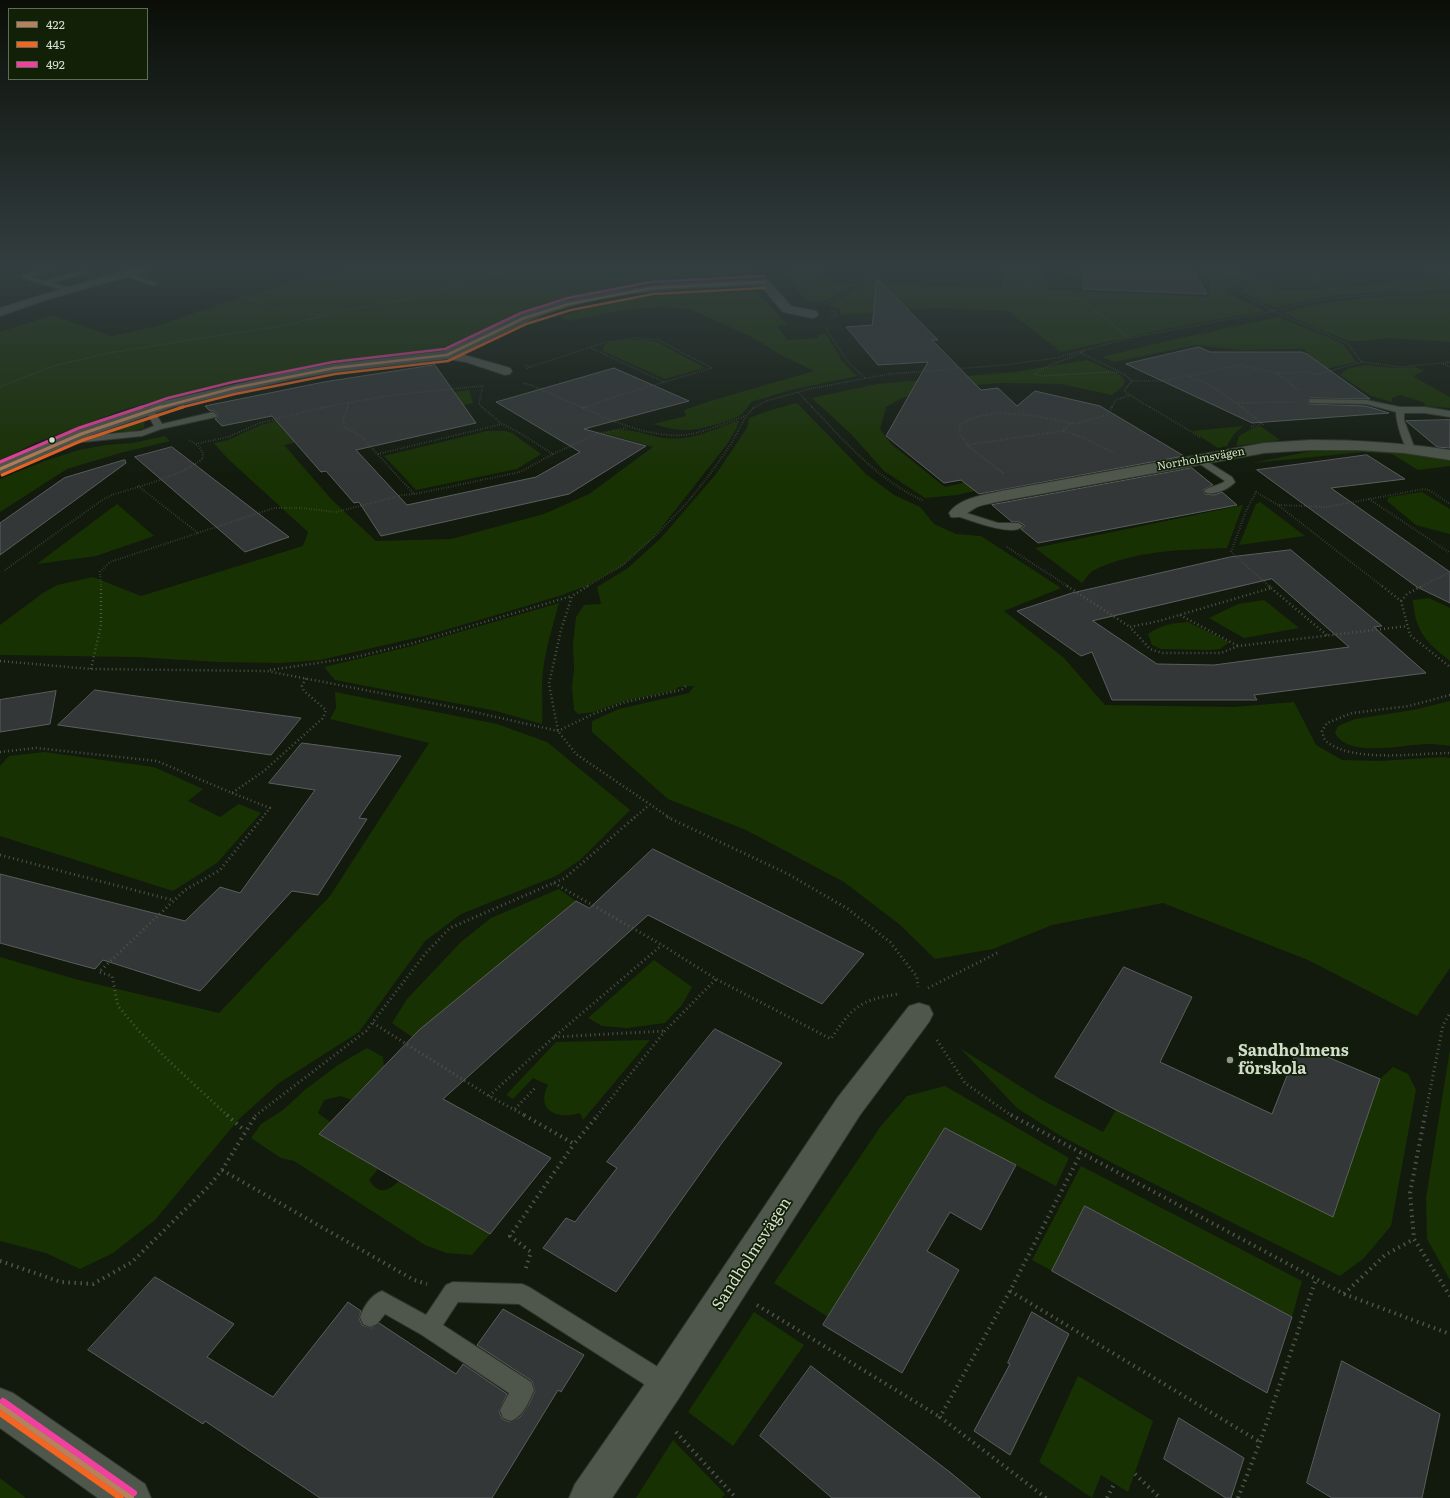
<!DOCTYPE html>
<meta charset="utf-8">
<style>
body{margin:0}
#map{position:relative;width:1450px;height:1498px;overflow:hidden;background:#121a0d;font-family:Literata,serif}
canvas{display:block}
.legend{position:absolute;left:8px;top:8px;width:140px;height:72px;box-sizing:border-box;background:#112007;border:1px solid #5f6c56;margin:0;padding:5px 7px;list-style:none;font-size:12px;color:#d3ddcd}
.legend li{display:flex;align-items:center;gap:8px;height:20px}
.legend b{width:20px;border:1px solid #5f6c56}
</style>
<div id="map">
<canvas width="1450" height="1498"></canvas>
<ul class="legend">
<li><b style="height:5px;background:#b6815c"></b>422</li>
<li><b style="height:5px;background:#f26522"></b>445</li>
<li><b style="height:5px;background:#f240a1"></b>492</li>
</ul>
</div>
<script>
const ctx = document.querySelector('canvas').getContext('2d');
ctx.lineJoin = 'round';
function paint(path, color) {
  ctx.fillStyle = color;
  ctx.fill(path, 'evenodd');
}
function strokePath(path, color, width, dash) {
  ctx.strokeStyle = color;
  ctx.lineWidth = width;
  ctx.lineCap = dash ? 'butt' : 'round';
  ctx.setLineDash(dash || []);
  ctx.stroke(path);
}
function label(font, color, halo, rows, align = 'center') {
  ctx.font = font + ' Literata,serif';
  ctx.lineWidth = 3.5;
  ctx.setLineDash([]);
  ctx.textBaseline = 'middle';
  ctx.strokeStyle = halo;
  ctx.fillStyle = color;
  for (const [text, x, y, turn = 0] of rows) {
    ctx.save();
    ctx.translate(x, y);
    ctx.rotate((+turn || 0) * Math.PI / 180);
    ctx.textAlign = isNaN(turn) ? turn : align;
    if (halo) ctx.strokeText(text, 0, 0);
    ctx.fillText(text, 0, 0);
    ctx.restore();
  }
}
paint(new Path2D(`
 M352 268H756L750 280 662 284 605 292 576 299 528 312 433 353 324 365 244 380 166 398 123 410 35 443 0 461V332L52 315 111 336 158 326 193 313 275 287Z
 M794 268H825L823 281 831 283 856 284C832 297 813 316 794 286 791 281 790 273 794 268Z
 M1002 268H1041L1049 290 1210 297V281L1201 268H1234L1246 277 1243 281 1225 290 1232 295 1265 311 1170 328 1061 352 1008 311 935 308 841 315 840 309 828 305 868 283 1002 288Z
 M1417 268H1450V290C1391 292 1333 291 1276 308L1240 291 1256 282 1264 280 1281 290 1293 291 1441 279Z
 M757 292 788 325 777 326 787 340 819 338 817 335 826 334 842 361 857 376 791 390 751 402C748 407 744 413 739 416 727 422 700 430 687 430 675 430 664 427 653 424L686 416 684 410 710 401 814 371 781 355 750 336 689 309 664 307 624 310 569 321 559 316C594 307 630 298 666 295 696 292 727 292 757 292Z
 M1450 293V342L1389 338 1364 341H1350L1323 331 1284 313C1338 296 1394 296 1450 293Z
 M1278 317 1335 340 1345 346 1356 362 1325 369 1303 349 1239 350 1196 345 1114 362 1102 357 1167 341Z
 M627 340H647L657 342 705 368 665 379 603 351V348L606 344 613 342Z
 M1087 360 1120 375 1125 381 1123 386 1112 395 1061 384 1001 383 955 387 922 393 902 398 886 407 880 429 891 444 945 487 989 477 1000 485 957 495 925 498 884 471 852 435 812 398 877 384 1015 372Z
 M1365 365 1397 368 1415 367 1424 371 1416 374 1414 377 1450 397V408L1426 406 1423 402 1400 395 1392 398V402L1371 396 1340 375 1347 369Z
 M469 390 473 403 284 445 333 501 376 541 451 539 544 514 589 494 653 447 603 433C608 432 613 430 619 430 634 429 649 436 664 438 690 442 715 429 739 420L737 427 728 443 654 537 622 566 586 586 562 595 493 616 424 636 320 660 281 663 218 662 136 657 0 655V625L43 593 57 585 93 577 141 596 303 546 308 532 227 458 214 443 228 440 261 425 296 415Z
 M797 403 866 474 894 495 920 507 934 524 956 534 981 536 1061 588 1004 611 1064 658 1105 705 1233 707 1294 702 1316 745 1342 760 1379 761 1444 757 1450 758V968L1417 1016 1308 960 1163 903 1052 925 993 949 935 959 899 924 844 882 746 830 668 799 592 732V721L619 709 689 693 694 686 678 687 676 690 624 701 594 712 578 714 574 710 572 688 574 670 573 644 576 617 584 605 601 604 597 587 628 568 661 538 716 474 747 428 749 418 771 410Z
 M141 419 145 420 144 428 134 431 113 432 111 429 114 427Z
 M1243 426 1234 434 1227 446 1218 448 1192 431Z
 M1260 426 1280 440 1236 446 1239 436 1253 428Z
 M487 431H505L512 433 541 454 517 469 416 490 384 456Z
 M165 436 170 441 120 453 67 469 0 512V479L45 461 79 450 106 445 133 443Z
 M1322 449H1379L1450 460V466L1418 470 1392 454 1363 452 1252 463Z
 M1422 492 1450 509V534L1416 525 1387 501 1389 497Z
 M1260 502 1305 536 1239 545 1256 504Z
 M117 504 154 536 96 556 37 564Z
 M1243 505 1227 548C1182 550 1135 550 1094 570 1089 573 1085 579 1082 583L1035 548Z
 M1429 598 1450 608V661C1426 642 1415 631 1413 600Z
 M1264 600 1299 628 1244 638 1209 618 1238 604Z
 M559 603C552 629 543 656 542 683 542 697 543 710 542 724L496 711 335 680 324 667 408 647Z
 M1188 622 1229 642 1220 649 1210 650 1161 649 1152 645 1148 634C1161 625 1172 623 1188 622Z
 M335 692 497 724 547 742 630 810 579 861 556 876 461 914 425 941 359 1032 279 1083 239 1119 155 1220 113 1253 80 1269 46 1253 0 1241V957L75 979 219 1013 330 896 429 743 330 719 336 708Z
 M1450 701V746C1443 745 1436 744 1428 744 1404 744 1349 759 1335 733L1338 726 1355 719 1413 710Z
 M44 752 154 767 203 789 188 801 220 817 239 804 261 813 217 863 173 891 0 836V766L9 756Z
 M559 889 576 901 412 1037 392 1023 407 999 461 942 491 918Z
 M654 960 692 987 682 1005 665 1023 627 1028 602 1026 588 1018Z
 M650 1040 583 1120 580 1113C558 1120 535 1111 548 1085L533 1078 513 1099 506 1095 556 1042Z
 M367 1048 383 1057 384 1067 351 1100 341 1096 324 1100 318 1113 330 1122 319 1134 378 1169 369 1180C379 1195 387 1192 399 1181L490 1234 472 1255 446 1253 425 1245 294 1161 281 1158 251 1138 261 1124 283 1110 306 1089 338 1065Z
 M960 1048 1040 1099 1103 1132 1116 1110 1333 1216 1380 1079 1393 1067 1408 1074 1416 1090 1391 1226 1364 1258 1340 1276 1120 1167 1061 1136 1017 1108Z
 M1450 1049V1280L1427 1239 1426 1198Z
 M945 1086 1069 1158 1056 1186 945 1128 828 1317 774 1283 881 1126 907 1096Z
 M1081 1166 1302 1281 1292 1317 1085 1206 1052 1271 1032 1260Z
 M754 1312 804 1345 733 1446 688 1412Z
 M1078 1376 1153 1421 1128 1492 1101 1475 1092 1498 1039 1462Z
 M673 1440 725 1494 722 1498H636Z
 M0 1478 26 1498H0Z`), '#183102');
const building = new Path2D(`
 M1084 268H1193L1207 294 1083 289Z
 M877 278 938 340H932L981 390 998 388 1017 406 1035 391 1100 406 1184 456 979 494 961 480 944 483 886 436 928 362 878 365 846 327 872 325Z
 M1199 347 1210 352H1302L1307 354 1370 399 1310 398 1308 400 1309 404 1366 406 1389 413 1252 423 1126 364Z
 M435 365 476 423 356 450 407 505 536 477 580 452 496 402 614 368 689 401 584 429 646 446 569 494 381 536 359 502 354 503 326 471 321 472 272 416 222 426 215 419 217 418 218 414 214 411H210L205 406 324 382Z
 M1450 420V448L1437 447 1406 421Z
 M172 447 289 537 245 552 135 457Z
 M1367 455 1405 479 1331 488 1450 572V603L1417 587 1257 470Z
 M125 460 126 463 0 555V523L64 478Z
 M1192 468 1213 485 1203 490 1205 494 1214 495 1222 492 1237 505 1038 543 1021 529 1024 527V525L1019 522H1012L992 505Z
 M1291 550 1382 626 1374 627 1426 673 1254 695 1257 700H1112L1092 652 1081 656 1017 611 1072 593 1230 557ZM1272 579 1349 647 1214 665 1157 664 1093 621Z
 M95 690 129 695 301 718 271 755 58 725Z
 M56 691 50 724 0 732V700Z
 M302 743 401 756 359 818 367 819 318 895 292 891 200 991 103 960 95 969 0 943V874L185 921 220 887 240 893 315 790 269 783Z
 M653 849 864 954 822 1004 648 915 443 1099 551 1158 490 1234 319 1134 419 1030 576 901 589 908Z
 M1124 967 1192 997 1160 1062 1272 1114 1299 1045 1380 1079 1333 1217 1116 1110 1055 1077Z
 M715 1029 782 1063 719 1147 616 1292 543 1248 566 1218 575 1222 617 1168 607 1162Z
 M945 1128 1016 1165 981 1230 950 1212 927 1251 959 1270 902 1373 823 1325Z
 M1085 1206 1292 1317 1267 1393 1052 1271Z
 M155 1277 234 1324 207 1357 273 1397 348 1302 361 1311 359 1318 362 1325 371 1328 379 1323 456 1374 463 1364 507 1394 499 1411 502 1419 510 1422 520 1417 529 1404 535 1391 532 1381 477 1345 503 1309 584 1355 561 1392 558 1390 492 1498H320L205 1421 203 1424 88 1350Z
 M1032 1312 1069 1334 1010 1455 974 1431 1010 1364 1008 1363Z
 M1342 1361 1440 1414 1422 1498H1332L1307 1483Z
 M811 1366 951 1473 981 1498H832L760 1436Z
 M1179 1418 1244 1458 1231 1498H1226L1164 1459Z`);
paint(building, '#343737');
strokePath(building, '#5b5e5e', 1);
const service = new Path2D(`
 M45 268H55L29 277 44 281 82 271 81 268H87L89 271 86 273 52 283 72 289 73 290 70 292 22 278 23 275Z
 M125 272 156 283 157 284 154 286 123 275 122 274Z
 M1310 399 1366 400 1400 407H1425L1450 411V417L1425 413H1404V420L1415 449 1411 452C1403 449 1396 420 1396 412L1366 404 1313 403H1310L1309 401Z
 M150 408 153 409 162 424 213 412 217 415 216 417 161 429 142 436 64 444 60 441 64 438 141 431 154 426 146 411Z
 M1200 457 1232 477 1235 482C1229 489 1215 495 1206 493L1204 491C1209 486 1219 486 1225 481L1197 462 1195 460 1197 458Z
 M957 510 998 523H1018L1023 526C1013 538 967 519 954 515L952 513Z
 M453 1282 522 1284 529 1287 674 1377 677 1385 674 1393 666 1396 658 1393 519 1304 458 1302 443 1325 531 1382 534 1390C529 1402 523 1416 511 1421L503 1418 500 1410 509 1393 422 1335 385 1314 377 1324 370 1327 363 1324 360 1317C364 1306 371 1295 382 1291L426 1315 446 1285Z`);
const minor = new Path2D(`
 M764 279 768 280 791 306 816 311 818 314 816 317 812 318 783 312 761 286C693 288 621 289 555 311 522 322 492 338 461 354L510 368 512 371 510 374 505 375 466 362 447 359 334 372 289 380 173 407 86 437 0 474V463L76 431 164 401 289 372 334 364 444 351 520 315 549 305 582 297 612 291 673 283Z
 M1311 440C1358 440 1404 443 1450 450V460L1404 453 1357 450H1311L1264 453 1002 501C994 503 985 504 977 507 967 512 963 519 951 517L949 513C959 498 984 495 1001 491L1264 443Z
 M919 1003 929 1006 933 1014 929 1022 860 1115 679 1398 612 1498H569L575 1484 653 1372 838 1097 909 1006Z
 M0 1388 13 1393 145 1484 151 1498H98L0 1428Z`);
const secondary = new Path2D(`
 M134 268H152L151 270 46 300 0 316V308L38 296Z`);
strokePath(service, '#2e342b', 2);
strokePath(minor, '#2e342b', 2);
strokePath(secondary, '#2e342b', 2);
strokePath(new Path2D(`
 M877 268 950 271V268
 M1003 268 1090 273
 M1092 268 1090 276 1157 279 1152 268
 M1241 268 1251 277V282L1234 290 1273 311 1347 343 1362 362
 M1306 268 1314 271 1348 268
 M1026 270 1028 293 1031 296 1061 297 1083 300 1129 338
 M167 271 178 268
 M1314 271 1310 276 1311 278 1348 297
 M785 275 789 268
 M1090 276V286
 M1157 279 1204 281 1220 276 1248 275
 M194 285 214 292 233 293 270 307 297 313 321 315
 M830 302 868 281 873 268
 M1261 303 1268 301
 M831 310 837 315 831 319
 M826 329 848 362 865 378
 M591 348 664 382
 M1084 351C1068 361 1049 362 1035 374L1041 376 1109 372 1123 373 1132 381 1125 389V392L1151 408
 M1081 353 1120 372
 M1443 363 1450 362
 M525 365 530 367 526 369
 M530 367 603 343 635 338 658 340 712 368 617 396 583 408
 M1189 376 1239 365 1277 373
 M1132 381H1162L1189 376 1211 386 1243 408
 M523 383 531 385 583 408
 M483 385 479 404 483 408
 M0 387 53 366 114 352 287 325 346 310 402 300 442 290 470 279 524 268
 M1298 390 1277 373 1304 372 1319 374 1362 362 1400 367 1442 363 1450 367
 M798 392 813 408
 M1237 403 1294 402
 M320 408 392 395 482 386
 M347 408 349 402
 M753 408 766 401 809 389 889 374 1004 365 1056 358 1129 338 1273 311 1324 299 1383 294 1450 291
 M1111 408 1116 400 1130 395`), '#4e5449', 1.5, [0.5, 1.5]);
strokePath(new Path2D(`
 M348 407 343 419 344 427 361 436 414 494
 M581 407C615 422 658 442 696 433 712 429 729 422 745 416
 M812 407C846 443 878 480 924 501
 M1150 407 1200 437
 M1242 407 1265 426
 M583 408 586 407
 M998 413 1029 415 1072 423 1063 431 967 445 960 433 959 425C972 417 983 415 998 413Z
 M1072 423H1078L1107 415 1112 407
 M1251 427 1261 424
 M1063 431 1084 438 1114 453
 M196 444 228 437 260 423 324 407
 M967 445 1003 473
 M378 454 502 424
 M553 454 597 434 627 428
 M1369 499 1450 553
 M1279 505 1326 507 1424 489 1429 490 1450 504
 M198 533 274 508H301L336 512 403 495 415 494 520 472 553 454 518 432 502 424 482 407
 M1007 547 1069 587
 M5 570 102 500 112 495C136 487 186 475 203 458 204 449 196 444 189 440
 M101 587 100 572 110 562 198 533 138 486
 M586 587 623 565 654 537 686 504 710 474 731 444 746 416 754 407
 M1270 587 1231 552 1246 511 1256 492 1278 505 1383 587
 M1420 587 1450 572`), '#4e5449', 2, [0.5, 2]);
strokePath(new Path2D(`
 M588 586 572 596 561 630 549 684 558 731 576 754 670 818
 M1067 586 1130 627
 M1269 586 1271 588 1159 621 1130 627 1150 649 1162 653H1221L1238 646 1408 626
 M1382 586 1401 601 1410 635 1450 667
 M1271 588 1328 636
 M1401 601 1407 594 1422 586
 M1180 615 1238 646
 M0 661 91 669 267 671 452 707 558 731 593 714 625 702 681 690 686 686
 M91 669 101 625V586
 M270 670 351 658 410 644 572 596
 M1450 695 1409 706 1352 713 1327 723 1322 731C1323 735 1324 740 1327 742 1354 763 1417 753 1450 753
 M0 752 36 748 157 761 232 793 264 771 323 718 326 710 304 691 302 686 306 678
 M232 793 270 808 262 818
 M634 818 649 805`), '#4e5449', 2.5, [1, 3]);
strokePath(new Path2D(`
 M667 817 788 874 848 909 890 942 917 977 918 987
 M0 855 172 900
 M554 883 662 945 716 979 831 1039C852 1007 860 1000 898 994
 M928 988 999 952
 M373 1023 489 1096 526 1116
 M554 1037 665 1031
 M937 1040 965 1083 1012 1116
 M489 1096 554 1037 662 945
 M515 1109 536 1087
 M228 1116 169 1061 140 1032 118 1006 112 976 99 972 185 890 220 870 263 817
 M255 1116 366 1031 425 954 450 928 565 878 635 817
 M597 1116 665 1031 716 979
 M1425 1116 1443 1025 1450 1013`), '#4e5449', 3, [1, 3.5]);
strokePath(new Path2D(`
 M227 1115 245 1131
 M524 1115 574 1144 598 1115
 M1011 1115 1344 1294 1450 1334
 M1425 1115 1410 1193 1414 1239 1450 1296
 M222 1170 414 1280 427 1284
 M0 1261 61 1282 93 1284 132 1262 209 1186 222 1170 256 1115
 M526 1268 531 1252 510 1236 574 1144
 M1010 1291 1260 1442
 M1344 1294 1385 1255 1414 1239
 M757 1305 940 1417
 M676 1432 736 1498
 M1135 1474 1160 1498
 M1046 1498 940 1417 1010 1291 1081 1153
 M1107 1498 1115 1482
 M1238 1498 1260 1442 1316 1279`), '#4e5449', 4, [1.5, 4.5]);
paint(service, '#4f564b');
paint(minor, '#4f564b');
paint(secondary, '#4f564b');
strokePath(new Path2D(`
 M158 408 234 388 334 368 447 355 524 318 569 304 652 288 764 282`), '#b6815c', 2.5);
strokePath(new Path2D(`
 M0 469 81 434 161 407`), '#b6815c', 3);
strokePath(new Path2D(`
 M0 1406 131 1498`), '#b6815c', 6);
strokePath(new Path2D(`
 M179 408 235 394 335 374 448 361 526 324 571 310 653 294 764 288`), '#f26522', 2.5);
strokePath(new Path2D(`
 M2 475 83 440 183 407`), '#f26522', 3);
strokePath(new Path2D(`
 M0 1413 121 1498`), '#f26522', 6);
strokePath(new Path2D(`
 M139 408 168 398 233 382 333 362 445 349 521 313 568 298 651 282 764 276`), '#f240a1', 2.5);
strokePath(new Path2D(`
 M0 462 79 428 142 407`), '#f240a1', 3);
strokePath(new Path2D(`
 M3 1401 134 1493`), '#f240a1', 6);
const sky = ctx.createLinearGradient(0, 0, 0, 478);
sky.addColorStop(0, '#0a0e07');
sky.addColorStop(0.56, '#333e40');
sky.addColorStop(1, '#333e4000');
ctx.fillStyle = sky;
ctx.fillRect(0, 0, 1450, 478);
for (const [x, y, r, color] of [
 [52,440,3.5,"#d3ddcd"],
 [1230,1060,4,"#8f998a"]
]) {
  const dot = new Path2D();
  dot.arc(x, y, r, 0, 2 * Math.PI);
  ctx.fillStyle = color;
  ctx.fill(dot);
  strokePath(dot, '#112007', 1.5);
}
label('11px', '#d3ddcd', '#112007', [
 ["Norrholmsvägen",1201,459,-10]
]);
label('bold 16px', '#d3ddcd', '#112007', [
 ["Sandholmens",1238,1051],
 ["förskola",1238,1069]
], 'left');
label('16px', '#d3ddcd', '#112007', [
 ["Sandholmsvägen",752,1254,-57]
]);
</script>
